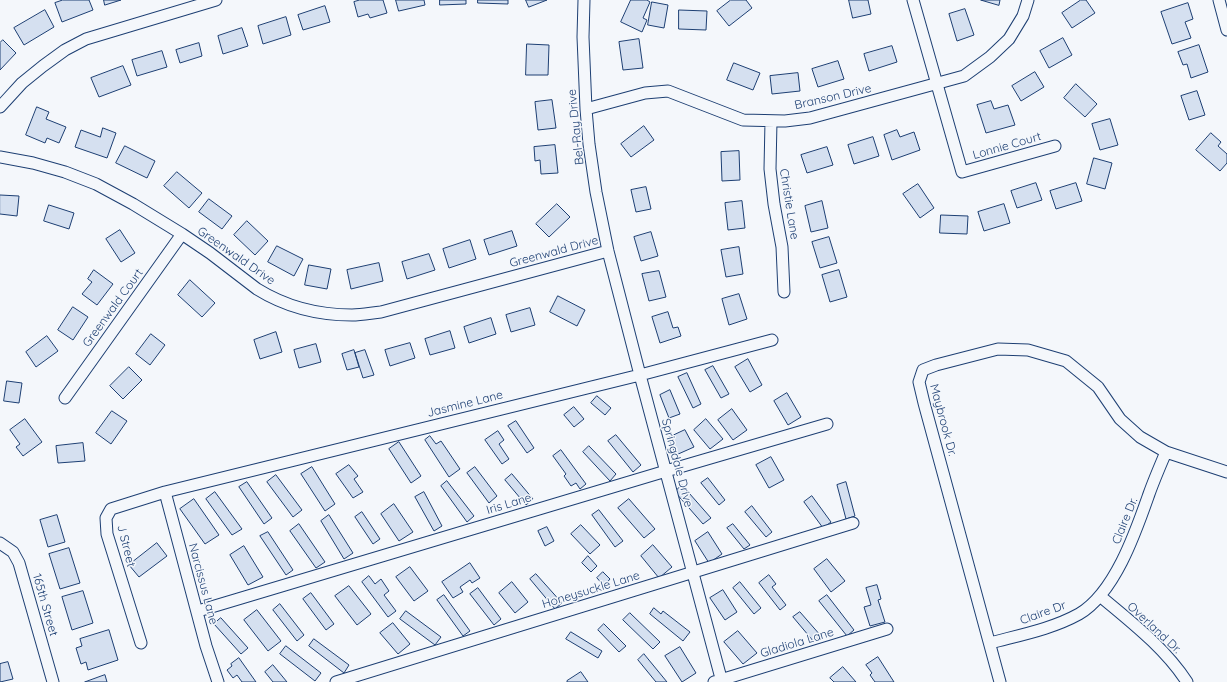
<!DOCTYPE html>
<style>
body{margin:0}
canvas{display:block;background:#f4f7fb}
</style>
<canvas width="1227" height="682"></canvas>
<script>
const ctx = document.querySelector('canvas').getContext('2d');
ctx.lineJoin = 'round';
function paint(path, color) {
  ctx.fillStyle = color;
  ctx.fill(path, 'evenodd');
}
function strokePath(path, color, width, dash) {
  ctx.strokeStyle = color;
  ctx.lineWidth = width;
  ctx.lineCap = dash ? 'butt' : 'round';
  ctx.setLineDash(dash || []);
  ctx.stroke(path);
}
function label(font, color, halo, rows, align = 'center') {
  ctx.font = font + ' Quicksand,sans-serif';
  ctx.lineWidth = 3;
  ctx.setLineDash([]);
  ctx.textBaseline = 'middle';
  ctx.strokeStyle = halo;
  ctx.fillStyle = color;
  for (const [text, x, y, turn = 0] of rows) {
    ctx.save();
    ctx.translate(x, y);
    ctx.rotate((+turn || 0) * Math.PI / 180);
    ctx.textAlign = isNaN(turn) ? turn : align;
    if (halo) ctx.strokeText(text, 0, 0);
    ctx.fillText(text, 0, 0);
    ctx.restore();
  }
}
const building = new Path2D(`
 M63 0H89L93 10 62 22 55 3Z
 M104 0H121L105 5Z
 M360 0H383L387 13 370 18 368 14 358 17 354 2Z
 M396 0H424L425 5 399 11Z
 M440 0H466V4L440 5Z
 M478 0H508V4L478 3Z
 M526 0H547L529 7Z
 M631 0H647L650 2 643 18 647 20 642 32 621 22Z
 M731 0H746L752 8 729 26 717 11Z
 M849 0H868L871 14 853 18Z
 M981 0H1000L999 5Z
 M1081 0H1086L1095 13 1072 28 1062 13Z
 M652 2 668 5 664 28 648 25Z
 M1188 3 1193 19 1185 22 1191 38 1172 44 1161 12Z
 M325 6 330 22 303 30 298 15Z
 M965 9 974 35 957 41 949 14Z
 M45 10 54 27 24 45 14 28Z
 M679 10 707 11 706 30 679 29Z
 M286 17 291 35 263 44 258 26Z
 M242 28 248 46 223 54 218 36Z
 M1063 38 1072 55 1049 68 1040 51Z
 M639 39 643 68 623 70 619 42Z
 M3 40 16 53 0 70V43Z
 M199 43 202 56 180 63 176 50Z
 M527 44 549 45 548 75H526Z
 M1199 45 1208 72 1191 78 1187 64 1183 65 1178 52Z
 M892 46 897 62 869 71 864 54Z
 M162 51 167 67 137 76 132 60Z
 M838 61 844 79 818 87 812 69Z
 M734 63 760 73 753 90 727 80Z
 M123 66 131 85 99 97 91 78Z
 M1035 72 1044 87 1021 101 1012 86Z
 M798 73 800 91 772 94 770 76Z
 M1076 84 1097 104 1085 117 1064 98Z
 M1197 91 1205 115 1189 120 1181 96Z
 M552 100 556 128 538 130 535 102Z
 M991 101 994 109 1008 105 1015 125 986 133 977 105Z
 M37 107 49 112 46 119 66 127 59 143 47 138 45 143 26 135Z
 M1110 119 1118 145 1100 150 1092 124Z
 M644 126 654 140 631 157 621 144Z
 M103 128 116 133 107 158 75 147 81 130 100 137Z
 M897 130 900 137 914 132 920 150 892 160 884 135Z
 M1211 133 1221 142 1218 146 1227 154V163L1220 171 1196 150Z
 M873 137 879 156 854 164 848 145Z
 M555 145 558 173 541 174 540 160 535 161 534 147Z
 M125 146 155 161 147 178 116 163Z
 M827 147 833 165 807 173 801 155Z
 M739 151 740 180 722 181 721 152Z
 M1094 158 1112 163 1105 189 1087 184Z
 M177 172 202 193 189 208 164 186Z
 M1036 183 1042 200 1017 208 1011 191Z
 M1076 183 1082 201 1056 209 1050 191Z
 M918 184 934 208 920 218 903 194Z
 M646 187 651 209 636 212 631 190Z
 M0 195 19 196 17 216 0 214Z
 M209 199 232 216 222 229 199 212Z
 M742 201 745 228 728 230 725 203Z
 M822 201 828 228 811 232 805 206Z
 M557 204 570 217 549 237 536 224Z
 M1004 204 1010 223 984 231 978 212Z
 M49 205 74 213 69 229 44 221Z
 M941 215 968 216 967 234 940 233Z
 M247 221 268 241 255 255 234 235Z
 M120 230 135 253 121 262 106 239Z
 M512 231 517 246 489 255 484 240Z
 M651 232 658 256 641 261 634 237Z
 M829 237 837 263 820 268 812 242Z
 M470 240 476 259 449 268 443 249Z
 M277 246 303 259 294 276 268 262Z
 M739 247 743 274 726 277 721 250Z
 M429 254 435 270 407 279 402 262Z
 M379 263 383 281 351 289 347 270Z
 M309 265 331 269 327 289 305 285Z
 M94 270 113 284 97 305 82 294 92 282 88 279Z
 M839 270 847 297 830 302 822 275Z
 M659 271 666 297 649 301 642 274Z
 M190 280 215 303 202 317 178 295Z
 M739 294 747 319 729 325 722 299Z
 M558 296 585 310 577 326 550 312Z
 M73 307 88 317 73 340 58 330Z
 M530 308 535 325 511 332 506 315Z
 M668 312 673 328 678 327 681 336 660 343 652 317Z
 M491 318 496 334 469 343 464 327Z
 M450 331 455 348 430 355 425 339Z
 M276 332 282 352 260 359 254 340Z
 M151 334 165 345 150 365 136 354Z
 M47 336 58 351 36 367 26 352Z
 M410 343 415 358 390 366 385 350Z
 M316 344 321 362 299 368 294 350Z
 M354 350 359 367 347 370 342 354Z
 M365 350 374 375 363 378 355 353Z
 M748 359 762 385 750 392 735 367Z
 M713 366 729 394 721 398 705 370Z
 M129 367 142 380 123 399 110 386Z
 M687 373 701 404 693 408 678 377Z
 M7 381 22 383 19 403 4 401Z
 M670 390 680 414 669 418 660 395Z
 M787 393 801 417 788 425 774 401Z
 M597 396 611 408 605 415 591 403Z
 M574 407 584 419 574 427 564 415Z
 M732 409 747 430 733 440 718 420Z
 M112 411 127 421 111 444 96 433Z
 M25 419 42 442 23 456 16 447 20 444 10 430Z
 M706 419 723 439 710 449 694 430Z
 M516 421 534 448 527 453 508 426Z
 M685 430 694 447 676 455 668 438Z
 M498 431 504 440 499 444 509 459 502 464 485 440Z
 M616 435 641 465 633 472 608 441Z
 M430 436 436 444 441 441 460 469 449 477 425 440Z
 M399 442 421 476 411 483 389 449Z
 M83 443 85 461 58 463 56 446Z
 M589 446 616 474 610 481 583 452Z
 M561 450 586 484 580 489 576 483 571 486 564 476 566 474 553 456Z
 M771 457 784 480 769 488 756 465Z
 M349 465 358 476 354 479 363 492 353 498 336 474Z
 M312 467 335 504 325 511 301 474Z
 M475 467 497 496 489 503 467 473Z
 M512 474 533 499 526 505 505 480Z
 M276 475 302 510 293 517 267 482Z
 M708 478 725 500 719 505 701 483Z
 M447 481 474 516 467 522 441 486Z
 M247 482 272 518 264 524 239 487Z
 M846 482 855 516 846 519 837 485Z
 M682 485 711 518 703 524 675 492Z
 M215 492 242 529 232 535 206 499Z
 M424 492 442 526 434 531 415 497Z
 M812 496 831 522 823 528 804 502Z
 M194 499 219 535 205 544 180 509Z
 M629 499 655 529 644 538 618 508Z
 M394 504 413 532 399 541 381 514Z
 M752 506 772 532 766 537 745 512Z
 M599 510 623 541 615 547 592 515Z
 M362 512 380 539 373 544 355 517Z
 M57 515 65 542 48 547 40 520Z
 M329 515 353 553 344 559 321 521Z
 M299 524 325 562 316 568 290 531Z
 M733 524 750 545 744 549 727 528Z
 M581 525 600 545 590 554 571 534Z
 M547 527 554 541 545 546 538 531Z
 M268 532 293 570 286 575 260 536Z
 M708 532 722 554 709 563 695 541Z
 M157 543 167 556 139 577 129 565Z
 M653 545 672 567 659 578 641 556Z
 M244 546 263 577 248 585 230 555Z
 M69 548 80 583 60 589 49 554Z
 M588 556 597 566 591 572 582 563Z
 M827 559 845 581 831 592 814 569Z
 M470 563 480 578 472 583 470 580 460 587 463 592 453 598 442 582Z
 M410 567 428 591 414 601 396 577Z
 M603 572 610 579 604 586 597 578Z
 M536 574 562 603 555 609 530 579Z
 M769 575 776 584 772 587 786 605 780 610 759 583Z
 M369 576 375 584 381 579 389 591 384 595 396 611 388 617 362 582Z
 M512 582 528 602 515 613 499 593Z
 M740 582 761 608 754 614 733 588Z
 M877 585 881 599 878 600 885 622 870 626 864 607 871 605 866 588Z
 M349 586 371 614 357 625 335 596Z
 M478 588 501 619 494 625 470 594Z
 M723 590 737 612 725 620 710 598Z
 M83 591 93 623 72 630 62 597Z
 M311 593 334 624 326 630 303 599Z
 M444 595 470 631 463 636 437 600Z
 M827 595 854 630 847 636 819 601Z
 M280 604 304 635 297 641 273 610Z
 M654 608 661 614 663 611 690 632 683 641 650 614Z
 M257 610 281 641 268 651 244 620Z
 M406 611 441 637 435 645 400 619Z
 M800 612 821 636 814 642 793 617Z
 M630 613 660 642 653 649 623 620Z
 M221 618 248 648 241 654 214 624Z
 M393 623 410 644 398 654 380 633Z
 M604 624 626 646 619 652 598 630Z
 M109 630 118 660 88 670 86 662 81 664 76 648 82 646 80 639Z
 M738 631 757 653 743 664 724 642Z
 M571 632 602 651 598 658 566 639Z
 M314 639 349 665 344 673 309 646Z
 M286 646 321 673 315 681 280 654Z
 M680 647 696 673 682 682 665 656Z
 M644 654 667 682H656L638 660Z
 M878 657 894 682H875L870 675 872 673 866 665Z
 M239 658 256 682H242L237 675 233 678 227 670 232 666 231 664Z
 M8 662 13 679 0 682V664Z
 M273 665 287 682H273L265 672Z
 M843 667 856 682H834L830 678Z
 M581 672 588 682H567V681Z
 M105 675 107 682H85Z`);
paint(building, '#d5e0f0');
strokePath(building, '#1d3f73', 1);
const minor = new Path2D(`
 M584 0 583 37 586 109 589 144 596 192 608 251 640 375 722 682
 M913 0 962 172 1055 146
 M1219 0 1227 30
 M0 107 22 83 43 66 65 50 86 39 216 0
 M586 109 645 93 668 91 743 120 785 121 810 118 964 76 990 57 1009 39 1023 16 1028 0
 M771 121 770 169 774 204 782 247 784 292
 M0 157 33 163 65 172 96 184 133 204 182 234 210 253 257 289C286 307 318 315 352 315 362 315 371 313 381 312L608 251
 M65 398 182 234
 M165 492 206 646 218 682
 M0 543 13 552 19 563 53 682
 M1100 596C1131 622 1165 648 1187 682
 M198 611 666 471 827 424
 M141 643 107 534 106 518 111 509 165 492 640 375 772 340
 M990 643C1020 635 1052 629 1079 614 1115 593 1136 531 1149 494 1154 480 1160 466 1166 452
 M336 682 853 523
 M714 682 887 629
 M1000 682 924 403 919 382 923 370 936 365 998 349 1028 350 1066 361 1098 387 1120 419 1140 437 1166 452 1227 472`);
strokePath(minor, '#1d3f73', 13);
strokePath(minor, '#f4f7fb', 11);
label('12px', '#1d3f73', '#f4f7fb', [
 ["Branson Drive",833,97,-13],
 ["Bel-Ray Drive",576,127,-96],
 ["Lonnie Court",1007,146,-16],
 ["Christie Lane",789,204,81],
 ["Greenwald Drive",554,252,-15],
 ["Greenwald Drive",236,256,35],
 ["Greenwald Court",113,308,-54],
 ["Jasmine Lane",465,404,-14],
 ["Maybrook Dr.",943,420,75],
 ["Springdale Drive",677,463,75],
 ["Iris Lane",509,504,-17],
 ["Claire Dr.",1125,521,-68],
 ["J Street",126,546,76],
 ["Narcissus Lane",203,584,75],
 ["Honeysuckle Lane",591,590,-17],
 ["165th Street",45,605,74],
 ["Claire Dr",1043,613,-20],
 ["Overland Dr.",1154,628,43],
 ["Gladiola Lane",797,643,-17]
]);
</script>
